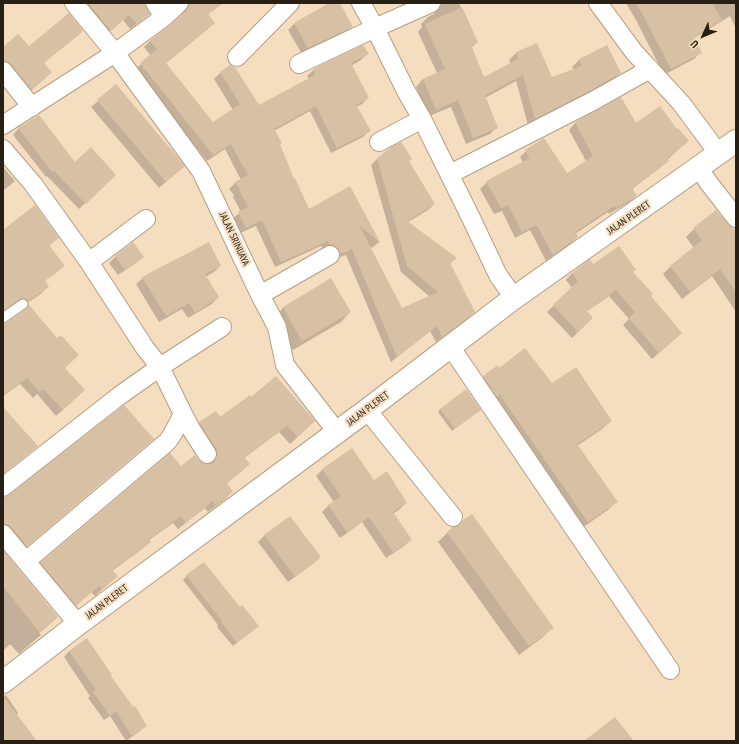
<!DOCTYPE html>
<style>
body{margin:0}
#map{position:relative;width:739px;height:744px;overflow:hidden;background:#f5ddbf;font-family:"PT Sans Narrow",sans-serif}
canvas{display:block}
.frame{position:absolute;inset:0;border:4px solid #292015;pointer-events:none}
.north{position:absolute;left:683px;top:16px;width:40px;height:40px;-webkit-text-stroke:3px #f5ddbf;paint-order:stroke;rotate:226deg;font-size:11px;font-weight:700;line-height:16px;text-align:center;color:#292015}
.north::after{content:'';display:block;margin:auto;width:14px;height:18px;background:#292015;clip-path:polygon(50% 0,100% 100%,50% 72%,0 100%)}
</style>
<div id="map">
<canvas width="739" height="744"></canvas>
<div class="frame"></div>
<div class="north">U</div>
</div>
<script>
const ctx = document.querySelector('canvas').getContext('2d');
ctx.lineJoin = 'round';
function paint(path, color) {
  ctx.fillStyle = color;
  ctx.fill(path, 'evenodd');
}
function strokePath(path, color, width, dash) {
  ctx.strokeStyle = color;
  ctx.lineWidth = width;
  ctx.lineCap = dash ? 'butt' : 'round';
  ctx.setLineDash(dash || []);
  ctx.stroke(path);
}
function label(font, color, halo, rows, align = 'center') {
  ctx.font = font + ' "PT Sans Narrow",sans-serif';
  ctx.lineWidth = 4;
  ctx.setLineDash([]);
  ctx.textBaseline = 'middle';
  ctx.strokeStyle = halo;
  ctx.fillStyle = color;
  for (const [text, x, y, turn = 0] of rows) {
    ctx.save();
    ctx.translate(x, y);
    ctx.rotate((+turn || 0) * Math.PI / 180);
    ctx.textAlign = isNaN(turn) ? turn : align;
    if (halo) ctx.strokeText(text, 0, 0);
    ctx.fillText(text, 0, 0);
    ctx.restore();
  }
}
paint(new Path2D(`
 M77 3H144L149 14 142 20 130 29 123 20 104 37Z
 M181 3H223L207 15 208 29 165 64 213 123 233 110 214 79 220 73 231 66 259 107 309 79 307 76 313 70 363 46 367 54 361 60 351 66 368 98 362 104 356 107 369 131 363 137 331 153 310 111 274 131 293 180 309 211 350 188 379 242 372 248 367 244 401 309 430 297 401 272 371 165 377 159 408 162 434 204 428 210 408 222 455 258 450 264 474 312 468 318 436 342 430 331 391 362 346 255 334 259 324 250 321 246 275 267 256 226 240 233 232 219 241 212 233 197 234 195 229 189 235 183 241 180 225 149 207 161 134 70 151 56 144 47 150 41 181 17 183 13 184 8Z
 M331 3H339L352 27 346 33 302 54 288 30 294 24Z
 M431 3H459L477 42 471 48 484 78 511 64 509 60 516 53 537 44 551 78 574 70 572 67 579 60 607 46 620 73 613 80 580 99 528 125 516 81 485 98 497 127 490 134 466 144 451 107 429 116 416 87 423 79 437 73 418 32 422 27 421 24 428 17 434 14 435 11 434 6Z
 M626 3H736V29L730 16 693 39 700 53 694 59 664 75 637 22Z
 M82 31 76 37 43 63 45 78 26 95 3 68V49L28 47Z
 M621 98 636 124 676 130 688 141 667 160 668 161 661 167 632 189 636 196 629 202 609 214 608 212 575 234 577 237 570 244 546 261 530 230 515 238 502 211 494 214 480 189 487 182 523 163 520 157 526 151 567 174 586 161 569 130 575 123Z
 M98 101 177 172 159 188 91 107Z
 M19 128 75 163 114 175 79 209 47 176 46 177 13 135Z
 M3 167 15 181 3 191Z
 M694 229 736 242V312L712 276 682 299 663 274 671 266 694 248 686 237Z
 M3 231 57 238 49 246 63 266 57 272 44 281 48 286 42 293 21 307 19 304 12 305 3 312Z
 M116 256 142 257 136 263 118 275 109 263Z
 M220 266 214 272 205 277 218 297 212 304 188 318 182 309 159 322 136 284 143 278Z
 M592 266 632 272 649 296 675 339 652 359 623 325 629 319 609 296 586 312 592 318 572 338 547 312 572 288 566 280 572 273Z
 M331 280 350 312 341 322 293 350 274 318 283 308Z
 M29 306 64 368 78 396 56 416 37 394 33 398 20 384 3 396V325L23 312Z
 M499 369 611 421 602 429 577 446 616 502 608 510 579 530 475 385 484 377Z
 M251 398 307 428 290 444 279 432 244 458 249 464 242 471 226 484 232 492 225 499 208 512 205 508 178 529 173 523 149 540 150 542 142 549 112 571 109 583 95 596 91 592 68 612 34 571 41 563 181 467 198 461 202 464 210 465V462L192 430 200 423 220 419Z
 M440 409 476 412 452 431 438 412Z
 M153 439 146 445 20 552 3 532V498Z
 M351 450 374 481 406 503 400 509 393 514 410 540 404 546 386 558 362 522 340 538 322 512 328 506 334 502 316 476 322 470Z
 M290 517 320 557 314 563 288 582 258 542 264 536Z
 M454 528 553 627 543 637 519 655 438 542 447 533Z
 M3 552 51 623 39 633 41 635 34 641 19 654 10 644 3 651Z
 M187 576 240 608 253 630 233 646 217 627 218 625 183 580Z
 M69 651 109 676 146 726 140 731 126 741 110 716 104 720 88 698 90 696 64 657Z
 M6 695 18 713 16 715 36 741H3V697Z`), '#0003');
paint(new Path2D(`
 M88 3H145L146 8 150 14 137 24 129 15 111 31Z
 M189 3H223L208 14 215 23 166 63 213 122 240 104 220 72 230 65 235 67 259 105 315 75 313 69 363 45 369 54 351 63 369 98 356 105 371 131 337 148 316 106 274 129 282 143 280 144 294 179 295 178 309 209 350 186 380 242H379L359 225 402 308 438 292 407 266 377 158 391 147 401 142 412 159 409 161 435 204 407 221 457 258 450 263 475 312 442 337 437 326 397 357 352 249 340 254 339 249 335 246 330 245 328 241 281 262 262 220 246 228 238 212 248 207 239 190 240 189 235 182 248 175 231 144 213 155 140 63 157 49 150 41 170 25 186 11 189 6Z
 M329 3H340L353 27 308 48 294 23Z
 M636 3H712L722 20 694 38 702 53 671 69 643 15Z
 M462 7 478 42 471 45 484 77 518 59 516 52 537 43 552 77 582 66 579 59 607 45 621 73 588 92 535 119 523 75 485 95 498 128 473 138 458 100 436 110 423 79 445 69 425 24Z
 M69 13 83 31 44 63 52 72 32 90 11 64 7 61H3V47L18 34 29 46Z
 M116 84 185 166 166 182 97 100Z
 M621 97 636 123 660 106 677 129 678 128 689 141 667 159 669 161 632 188 637 196 616 208 614 206 575 232 578 237 553 255 537 225 522 232 508 205 501 208 486 181 530 158 525 150 544 138 567 173 593 156 575 122Z
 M39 115 75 162 91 147 116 175 86 204 54 171 52 172 18 128Z
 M35 205 59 238 49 245 65 266 45 280 49 287 28 301 25 298 20 299 3 311V230Z
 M716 210 728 224 732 228 736 229V292L720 269 690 292 670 266 702 240 693 228Z
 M133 242 144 257 125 270 115 256Z
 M209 242 221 266 205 274 219 297 195 313 189 303 166 316 142 277Z
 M619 246 636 270 633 272 653 294 651 296 682 333 659 353 629 318 635 312 616 290 587 311 593 318 578 332 553 305 578 281 572 273 590 259 593 264Z
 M331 278 351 312 302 341 283 307Z
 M29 305 57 338 61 335 79 355 65 368 85 390 63 410 43 389 40 392 27 378 3 395V324L6 323 26 309Z
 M525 348 552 383 576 367 612 421 577 444 618 502 588 522 500 395 497 397 483 376 498 365 499 368Z
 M276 376 315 421 298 437 287 426 244 457 250 464 227 483 233 492 215 505 213 501 186 523 181 516 149 539 151 542 112 570 118 576 103 589 99 586 76 606 40 563 170 453 181 466 195 455 198 460 203 463 208 464 213 463 216 458 217 454 216 449 199 422 216 411 220 417 250 395 251 397Z
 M466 389 481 410 455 429 440 409Z
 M124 405 154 439 27 546 11 527 7 524H3V497L9 495Z
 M3 407 38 446 3 474Z
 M352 448 374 480 387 471 407 503 393 512 412 540 393 552 369 517 347 532 328 505 341 496 322 469Z
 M472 514 554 628 529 646 447 532 453 527 459 525 463 520Z
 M290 516 321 557 295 577 264 535Z
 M3 550 58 617 40 633 3 586Z
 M204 562 240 607 242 605 259 626 237 643 221 622 222 621 186 575Z
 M87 638 112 675 111 676 133 707 135 706 147 726 132 736 116 711 110 716 93 692 96 690 69 651Z
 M3 696 37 741H3Z
 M615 717 634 741H584Z`), '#d7c0a3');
const service = new Path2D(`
 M3 318 23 304`);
const minor = new Path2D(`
 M74 3 115 53 201 171 260 295 277 327 285 365 337 432
 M155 3 164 17
 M361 3 375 28 406 91 422 119 471 218 498 275 514 298
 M598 3 634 52 681 103 719 154
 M237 57 290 3
 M299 64 375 28 431 3
 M3 71 32 107
 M3 125 115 53 164 17 179 3
 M379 142 422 119
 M3 149 33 184 89 262 145 348 160 367 222 327
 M699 168 708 182 736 218
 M450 174 593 101 650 69
 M89 262 146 219
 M260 295 330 255
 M450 346 670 670
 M367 410 453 517
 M3 487 119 396 160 367 183 414 191 429 207 454
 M3 534 78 624
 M26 561 167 442 172 435 183 414`);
const secondary = new Path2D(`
 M3 682 78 624 367 410 514 298 736 141`);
strokePath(service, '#b59e82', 11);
strokePath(minor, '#b59e82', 20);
strokePath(secondary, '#b59e82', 24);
strokePath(service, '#fff', 9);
strokePath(minor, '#fff', 18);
strokePath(secondary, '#fff', 22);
label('10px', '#292015', '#f5ddbf', [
 ["JALAN PLERET",629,218,-35],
 ["JALAN SRINIJAYA",234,239,65],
 ["JALAN PLERET",368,409,-37],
 ["JALAN PLERET",107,602,-37]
]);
</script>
